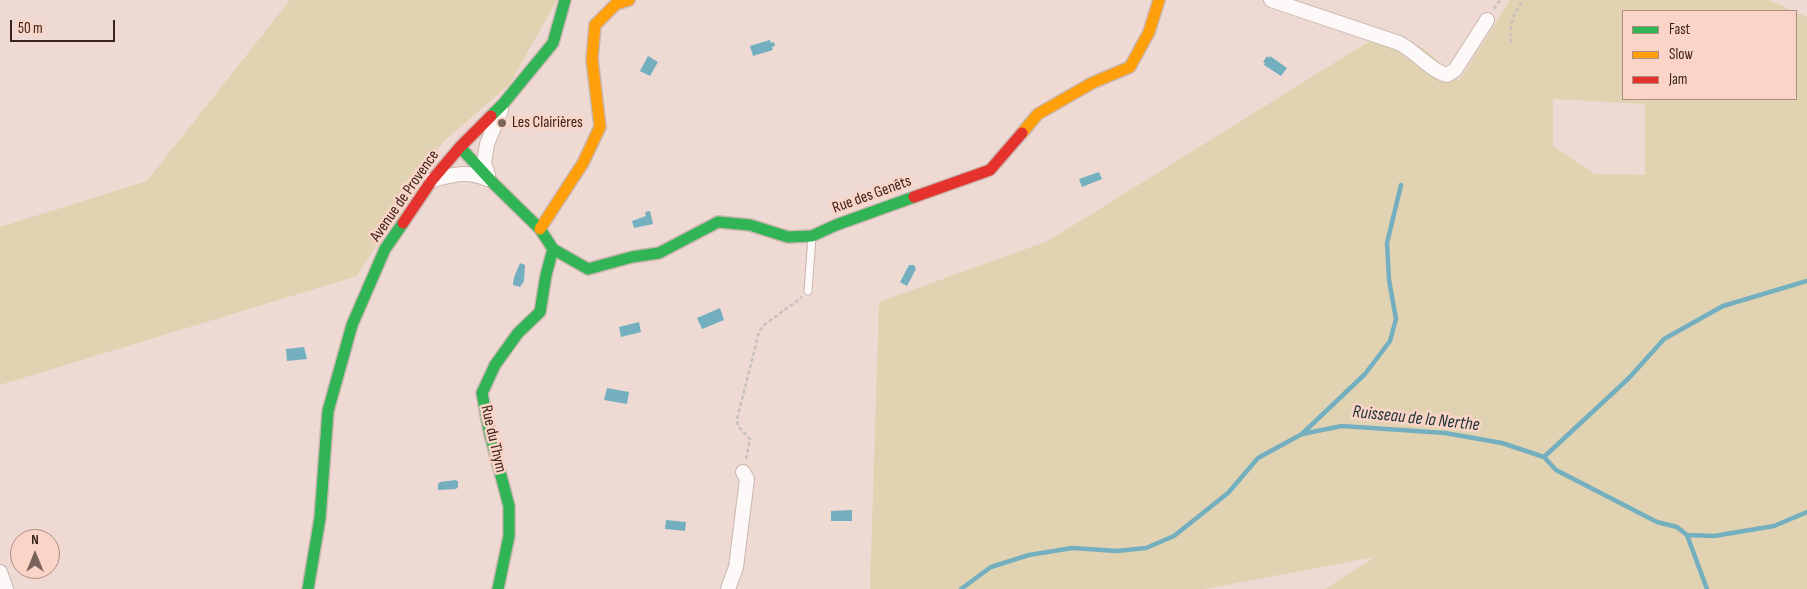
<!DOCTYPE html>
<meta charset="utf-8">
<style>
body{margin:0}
#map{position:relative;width:1807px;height:589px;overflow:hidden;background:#eedad3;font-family:"Sofia Sans Condensed",sans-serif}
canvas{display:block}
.legend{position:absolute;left:1622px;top:10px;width:175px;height:90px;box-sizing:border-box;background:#fad4c7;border:1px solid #ad8d82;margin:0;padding:6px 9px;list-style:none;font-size:15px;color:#3a231b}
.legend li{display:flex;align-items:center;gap:10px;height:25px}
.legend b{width:25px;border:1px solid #ad8d82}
.north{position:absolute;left:10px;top:529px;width:50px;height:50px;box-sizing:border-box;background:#fad4c7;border:1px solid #ad8d82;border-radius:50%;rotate:0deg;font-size:14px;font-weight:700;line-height:20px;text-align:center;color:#3a231b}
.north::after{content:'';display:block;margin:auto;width:18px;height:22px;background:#79635b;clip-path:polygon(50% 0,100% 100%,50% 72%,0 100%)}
.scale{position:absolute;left:10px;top:20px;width:105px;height:22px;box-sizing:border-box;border:2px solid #3a231b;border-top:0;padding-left:6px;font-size:15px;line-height:18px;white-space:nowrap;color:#3a231b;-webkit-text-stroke:4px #fad4c7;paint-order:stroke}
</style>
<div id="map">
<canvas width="1807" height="589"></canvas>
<ul class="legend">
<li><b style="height:6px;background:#30b455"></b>Fast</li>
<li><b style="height:6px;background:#ff9f0a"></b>Slow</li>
<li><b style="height:6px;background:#e5322d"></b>Jam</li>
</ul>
<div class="north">N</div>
<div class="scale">50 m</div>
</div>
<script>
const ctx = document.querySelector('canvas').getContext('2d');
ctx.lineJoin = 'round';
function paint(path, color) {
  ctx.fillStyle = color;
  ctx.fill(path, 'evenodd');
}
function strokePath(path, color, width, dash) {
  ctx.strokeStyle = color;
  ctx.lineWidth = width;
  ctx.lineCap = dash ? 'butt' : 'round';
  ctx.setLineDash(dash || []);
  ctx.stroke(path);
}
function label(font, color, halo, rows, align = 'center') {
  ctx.font = font + ' "Sofia Sans Condensed",sans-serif';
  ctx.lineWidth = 5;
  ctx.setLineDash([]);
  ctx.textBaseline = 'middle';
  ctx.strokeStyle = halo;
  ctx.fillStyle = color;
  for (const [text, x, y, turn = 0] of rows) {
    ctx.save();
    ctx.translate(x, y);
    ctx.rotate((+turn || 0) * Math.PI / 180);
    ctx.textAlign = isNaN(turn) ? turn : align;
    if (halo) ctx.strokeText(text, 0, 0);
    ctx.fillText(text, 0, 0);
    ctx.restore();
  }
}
paint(new Path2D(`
 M290 0H557L510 84 442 143 357 276 0 385V227L147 181Z
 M1510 0H1768L1794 11H1623V99H1796V12L1807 17V589H1325L1375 557 1205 589H870L879 302 1048 241 1384 32 1425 49 1459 81ZM1553 99 1645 104V175L1595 174 1553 146Z`), '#e1d3b2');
paint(new Path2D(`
 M770 40 771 43 774 42 775 46 772 47 773 50 753 56 750 46Z
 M648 56 658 62 650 76 640 71Z
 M1267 56 1269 58 1270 56 1287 68 1281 76 1264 65 1265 63 1263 62Z
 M1099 172 1102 179 1082 187 1079 179Z
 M650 211 653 224 634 228 632 221 646 216 645 212Z
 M520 263 525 265 524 281 520 287 513 285C513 277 517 271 520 263Z
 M909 265H914L916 269 907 286 900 282Z
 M720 308 724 320 702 329 697 318Z
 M639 322 641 332 621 337 619 327Z
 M304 347 307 359 287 361 286 349Z
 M607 388 629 392 627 404 604 400Z
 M456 480 458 482V487L456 489 438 490V484L440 482Z
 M852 510V521H831V511Z
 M666 520 686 522 685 531 665 529Z`), '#73afbf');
strokePath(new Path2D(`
 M1303 433 1365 374 1390 341 1396 319 1389 280 1387 243 1401 185
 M1544 457 1629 378 1664 339 1723 306 1807 281
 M1687 535 1714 536 1774 526 1807 512
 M961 589 991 567 1029 555 1072 548 1117 551 1146 548 1174 536 1228 493 1258 458 1302 434 1342 426 1445 433 1502 443 1544 457 1556 470 1657 522 1677 527 1687 535 1707 589`), '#73afbf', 4.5);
const lane = new Path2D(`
 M808 291 812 237`);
const street = new Path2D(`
 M1271 0 1399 43C1415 51 1432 72 1447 75L1455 70 1487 20
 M488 175 484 163 487 144 501 110
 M432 180C453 175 466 170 487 179
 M0 572 6 589
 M728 589 736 567 747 479 743 472`);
const fast = new Path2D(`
 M491 116 503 104 553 43 565 0
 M460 147 494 184 540 229 553 249 588 269 632 257 659 253 718 222 750 225 788 237 812 236 836 225 914 197
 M308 589 320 518 328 411 352 325 385 249 403 223
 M498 589 509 536V506L489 430 482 393 495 365 518 333 540 312 546 275 553 249`);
const slow = new Path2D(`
 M1022 133 1038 114 1092 83 1130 67 1149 32 1159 0
 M540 229 583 163 600 127 592 59 595 25 616 4 629 0`);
const jam = new Path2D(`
 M914 197 990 170 1022 133
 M403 223 432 180 460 147 491 116`);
strokePath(lane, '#cab6af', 9);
strokePath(street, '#cab6af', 16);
strokePath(fast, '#cab6af', 14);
strokePath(slow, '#cab6af', 14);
strokePath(jam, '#cab6af', 14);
strokePath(new Path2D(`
 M1494 9 1500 0
 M1511 43C1509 24 1512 17 1523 0
 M746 459 750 439 738 426 737 419 759 332 764 325 802 297`), '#c9c0be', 2.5, [4, 2.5]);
strokePath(lane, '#fcf9f8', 7);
strokePath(street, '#fcf9f8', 14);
strokePath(fast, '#30b455', 11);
strokePath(slow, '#ff9f0a', 11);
strokePath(jam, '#e5322d', 11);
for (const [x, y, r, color] of [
 [502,123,5,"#79635b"]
]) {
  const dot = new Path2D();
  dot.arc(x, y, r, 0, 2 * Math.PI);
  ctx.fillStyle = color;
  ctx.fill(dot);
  strokePath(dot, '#fad4c7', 2);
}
label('16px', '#3a231b', '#fad4c7', [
 ["Les Clairières",512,123]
], 'left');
label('16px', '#3a231b', '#fad4c7', [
 ["Rue des Genêts",872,195,-20],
 ["Avenue de Provence",405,196,-55],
 ["Rue du Thym",493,439,77]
]);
label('italic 18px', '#1d333a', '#fad4c7', [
 ["Ruisseau de la Nerthe",1416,419,6]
]);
</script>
